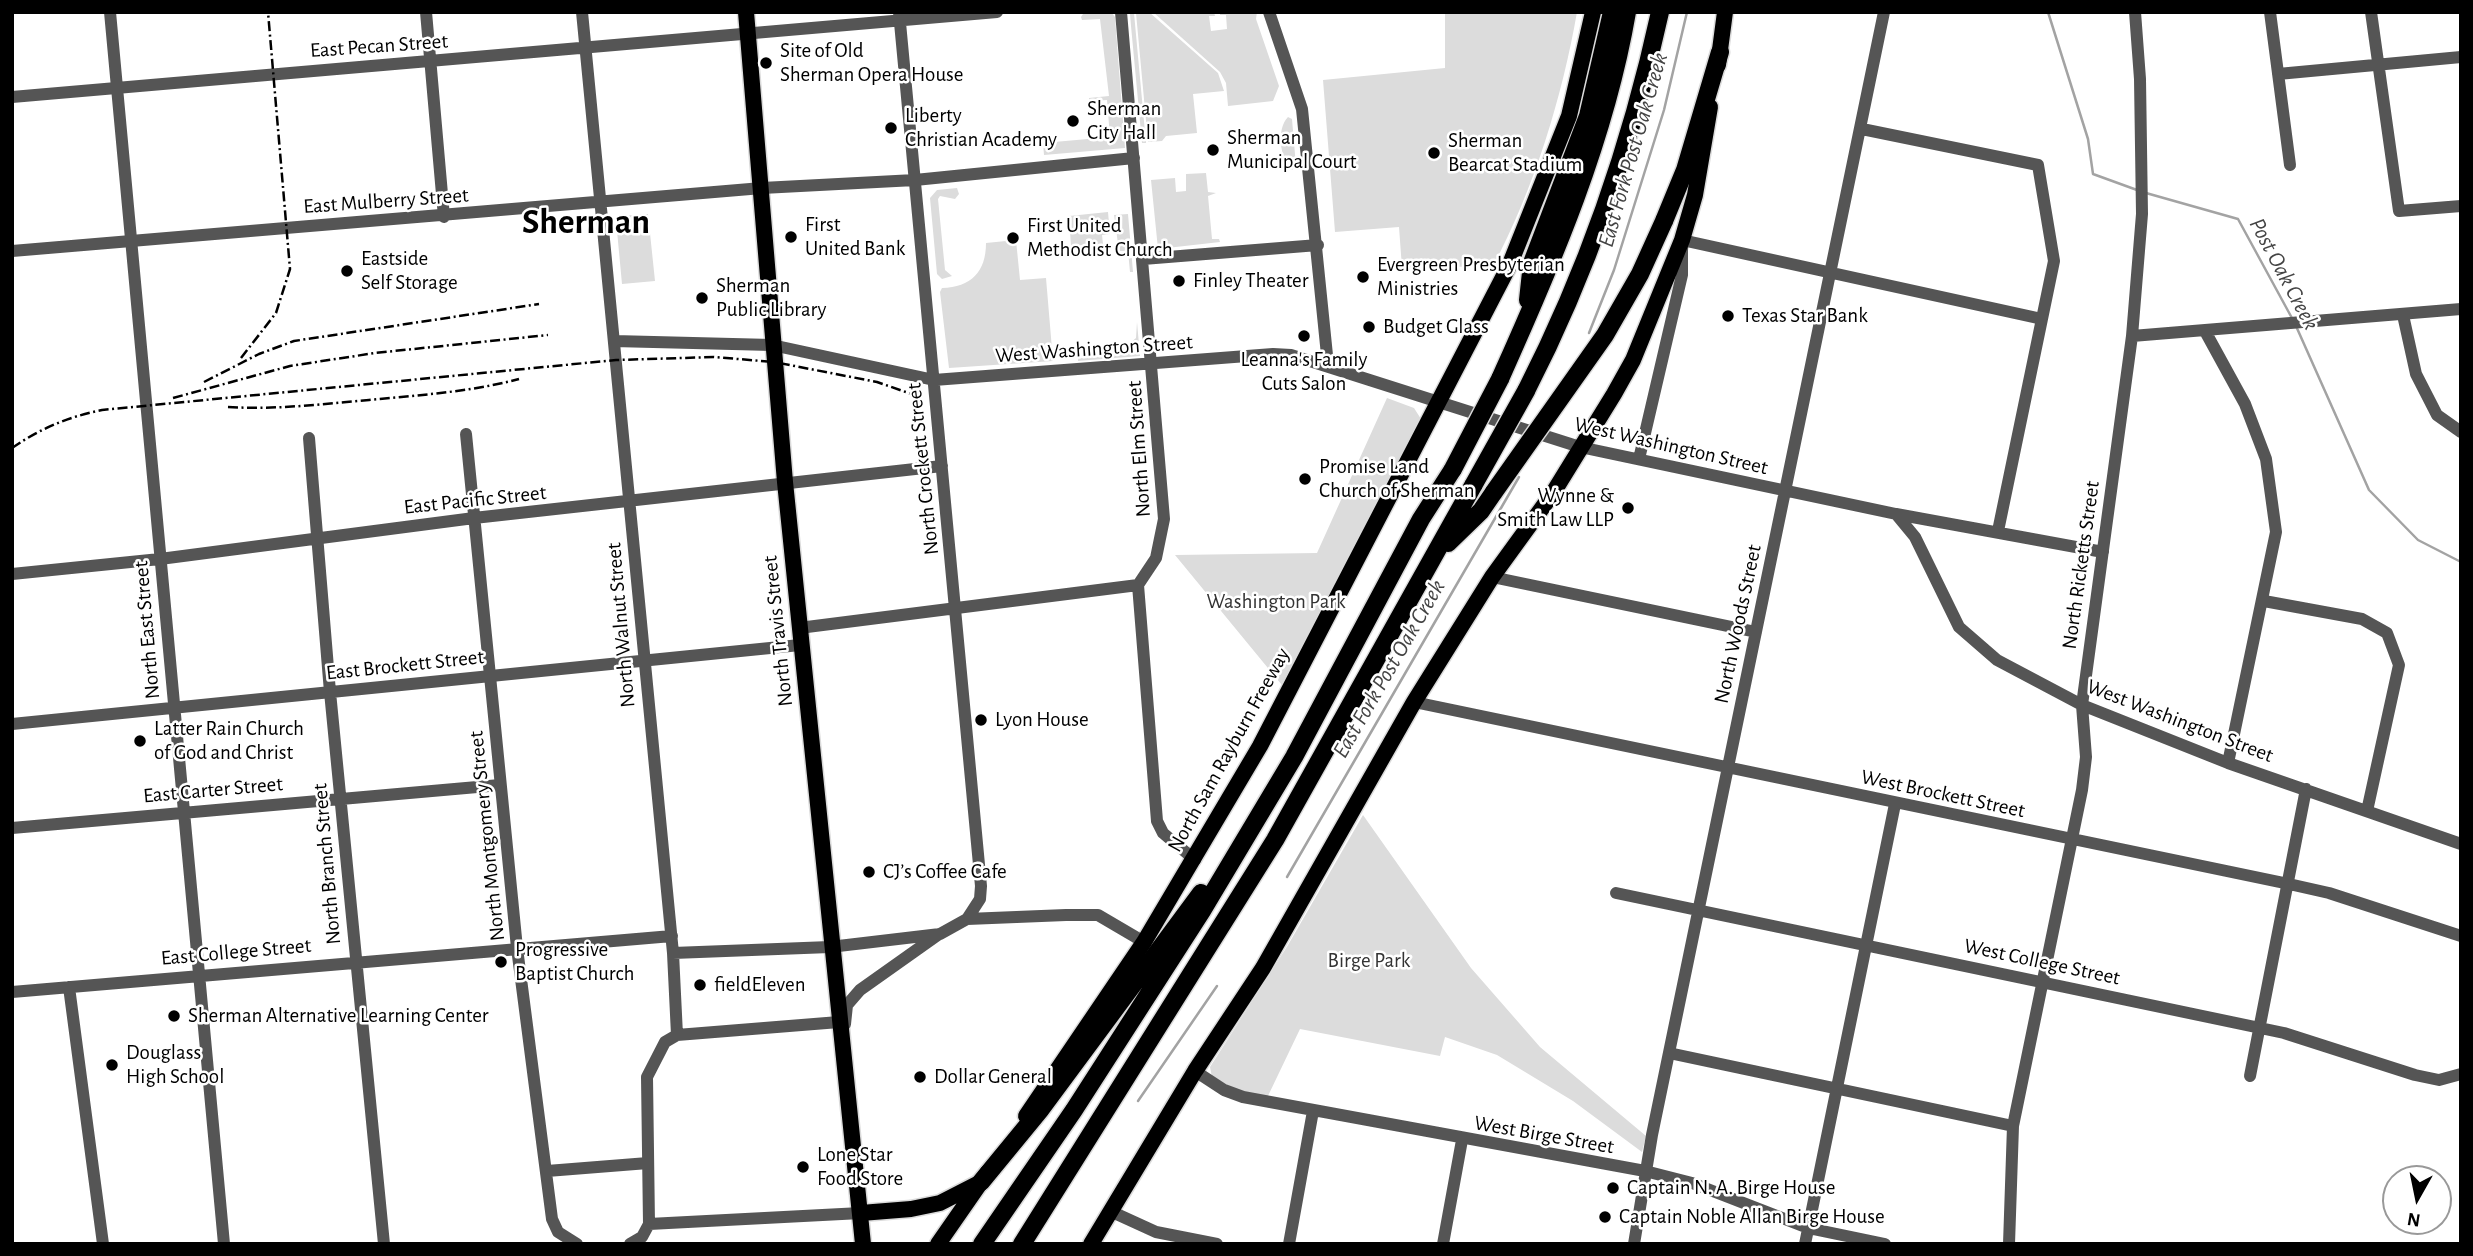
<!DOCTYPE html>
<meta charset="utf-8">
<style>
body{margin:0}
#map{position:relative;width:2473px;height:1256px;overflow:hidden;background:#fff;font-family:"Alegreya Sans",sans-serif}
canvas{display:block}
.frame{position:absolute;inset:0;border:14px solid #000;pointer-events:none}
.north{position:absolute;left:2382px;top:1165px;width:70px;height:70px;box-sizing:border-box;background:#fff;border:2px solid #999;border-radius:50%;rotate:189deg;font-size:19px;font-weight:700;line-height:28px;text-align:center;color:#000}
.north::after{content:'';display:block;margin:auto;width:24px;height:32px;background:#000;clip-path:polygon(50% 0,100% 100%,50% 72%,0 100%)}
</style>
<div id="map">
<canvas width="2473" height="1256"></canvas>
<div class="frame"></div>
<div class="north">N</div>
</div>
<script>
const ctx = document.querySelector('canvas').getContext('2d');
ctx.lineJoin = 'round';
function paint(path, color) {
  ctx.fillStyle = color;
  ctx.fill(path, 'evenodd');
}
function strokePath(path, color, width, dash) {
  ctx.strokeStyle = color;
  ctx.lineWidth = width;
  ctx.lineCap = dash ? 'butt' : 'round';
  ctx.setLineDash(dash || []);
  ctx.stroke(path);
}
function label(font, color, halo, rows, align = 'center') {
  ctx.font = font + ' "Alegreya Sans",sans-serif';
  ctx.lineWidth = 5;
  ctx.setLineDash([]);
  ctx.textBaseline = 'middle';
  ctx.strokeStyle = halo;
  ctx.fillStyle = color;
  for (const [text, x, y, turn = 0] of rows) {
    ctx.save();
    ctx.translate(x, y);
    ctx.rotate((+turn || 0) * Math.PI / 180);
    ctx.textAlign = isNaN(turn) ? turn : align;
    if (halo) ctx.strokeText(text, 0, 0);
    ctx.fillText(text, 0, 0);
    ctx.restore();
  }
}
paint(new Path2D(`
 M1111 12 1115 17 1125 148 1044 155 1043 143 1110 137 1107 100 1089 101V98L1109 96 1100 19 1082 20 1081 17 1083 14Z
 M1149 12 1218 73 1224 91 1193 94 1197 133 1166 136 1162 141 1148 142 1136 13Z
 M1153 12H1214L1215 16H1209L1211 31 1227 29 1226 15H1220V12H1257L1256 19 1279 86 1273 101 1228 106 1226 83 1220 72Z
 M1445 12H1577C1562 98 1534 189 1493 266L1402 268 1399 227 1335 232 1323 80 1445 68Z
 M1134 13 1146 143H1142L1131 26 1130 14Z
 M1288 117 1292 119 1296 166 1292 170C1280 159 1276 129 1288 117Z
 M1206 173 1208 192 1216 193 1208 196 1212 239H1219L1220 242 1158 249 1151 180 1175 178 1176 192 1186 191V174Z
 M957 188 959 194 955 199 940 196 938 199 945 270 952 276 942 279 937 274 930 198 937 190Z
 M1108 212 1110 234 1102 235 1103 244 1071 246 1069 216Z
 M648 214 655 281 622 284 616 220 619 216Z
 M1128 214 1133 272H1130L1128 251H1119L1114 215Z
 M1016 240 1020 280 1046 278 1053 361 949 368 940 292 942 288C971 287 986 272 986 243Z
 M1137 322 1140 356 1078 361 1079 348 1085 354 1134 350 1129 344 1136 338Z
 M1387 398 1414 408 1421 419 1286 690 1175 555 1317 553Z
 M1363 815 1471 968 1540 1047 1646 1136 1642 1152 1573 1101 1497 1055 1445 1037 1440 1056 1300 1029 1267 1098 1246 1095 1212 1077 1210 1067 1288 945Z`), '#dcdcdc');
strokePath(new Path2D(`
 M2048 12 2088 139 2093 174 2137 190
 M2146 193 2238 219 2293 320
 M2296 326 2369 490 2418 540 2461 562
 M1589 333 1614 270 1664 110 1687 12
 M1287 877 1519 477
 M1138 1101 1217 986`), '#a3a3a3', 2.5);
const major = new Path2D(`
 M746 12 785 482 863 1244
 M1718 65 1725 12
 M1026 1116 1144 942 1260 746 1510 264 1569 116 1593 12
 M861 1213 911 1209 940 1203 979 1183
 M938 1244 988 1172
 M1091 1244 1195 1071 1263 968 1414 702 1492 577 1553 493 1614 394 1633 360 1682 240 1695 195 1710 107`);
const highway = new Path2D(`
 M1664 221 1685 170 1720 52
 M1528 300 1532 263 1588 116 1612 12
 M1500 379C1553 261 1605 140 1627 12
 M1526 391C1588 270 1631 145 1660 12
 M1448 543 1481 511 1494 492
 M981 1182 1041 1109 1201 893
 M982 1244 1074 1110 1202 911 1294 757 1421 519 1453 469
 M1022 1244 1275 840 1474 484`);
strokePath(major, '#dbdbdb', 19);
strokePath(highway, '#dbdbdb', 21);
strokePath(new Path2D(`
 M110 12 224 1244
 M426 12 444 217
 M582 12 673 953 677 1035 665 1042 647 1077 649 1224
 M899 12 981 886 980 899 967 919
 M1121 12 1164 519 1156 558 1138 585 1157 821 1163 833 1195 860
 M1269 12 1302 109 1328 365
 M2270 12 2290 165
 M2371 12 2399 211 2461 206
 M2278 74 2461 57
 M12 97 997 12
 M1862 129 2038 165 2054 261 1998 531
 M12 251 762 188 915 180 1134 158
 M1143 259 1318 245
 M2403 315 2416 374 2437 415 2461 432
 M2205 331 2245 404 2266 459 2276 532 2228 763
 M2132 336 2461 309
 M614 341 772 345 934 380 1273 354 1291 355 1580 447 1896 514 1915 537 1959 627 1997 660 2082 705 2228 763 2461 844
 M466 434 517 948 552 1219 558 1232 577 1244
 M309 438 330 692 384 1244
 M1639 459 1682 275V240L2042 319
 M1896 514 2103 552
 M12 574 160 559 474 518 942 466
 M1492 577 1756 632
 M2264 601 2362 619 2387 633 2399 665 2367 811
 M799 628 1138 585
 M1414 702 2289 884 2329 893 2461 936
 M12 724 800 645
 M12 828 500 785
 M1616 893 2284 1033 2415 1075 2439 1080 2461 1074
 M673 953 830 947 940 934 967 919 1066 915H1098L1144 942
 M69 987 103 1244
 M12 992 672 936
 M845 1024 847 1005 860 990 939 934
 M677 1035 839 1022
 M1669 1053 2013 1126
 M1195 1071 1224 1090 1243 1097 1645 1171 1692 1183 1808 1228 1885 1244
 M2250 1076 2306 789
 M547 1171 648 1163
 M1110 1211 1156 1232 1217 1244
 M630 1244 642 1237 649 1224 861 1213
 M1289 1244 1313 1111
 M1443 1244 1462 1140
 M1634 1244 1652 1135 1884 12
 M1805 1244 1895 804
 M2009 1244 2013 1126 2082 790 2086 757 2082 705 2132 336 2142 214 2140 79 2135 12`), '#555', 12);
strokePath(major, '#000', 16);
strokePath(highway, '#000', 18);
strokePath(new Path2D(`
 M241 358 276 313 290 269 268 12
 M204 382 259 354 294 341 539 304
 M173 398 290 366 375 353 548 335
 M228 407C275 410 322 404 369 400 420 395 470 392 519 379
 M12 448C41 428 68 417 102 410L616 360 714 357 774 362 877 382 920 397`), '#000', 2.5, [10, 3.5, 2, 3.5]);
const highwayBridge = new Path2D(`
 M1453 469 1500 379
 M1474 484 1526 391
 M1494 492 1605 335 1640 274 1664 221`);
strokePath(highwayBridge, '#dbdbdb', 21, []);
strokePath(highwayBridge, '#000', 18);
for (const [x, y, r, color] of [
 [766,63,7,"#000"],
 [1073,121,7,"#000"],
 [891,128,7,"#000"],
 [1213,150,7,"#000"],
 [1434,153,7,"#000"],
 [791,237,7,"#000"],
 [1013,238,7,"#000"],
 [347,271,7,"#000"],
 [1363,277,7,"#000"],
 [1179,281,7,"#000"],
 [702,298,7,"#000"],
 [1728,316,7,"#000"],
 [1369,327,7,"#000"],
 [1304,336,7,"#000"],
 [1305,479,7,"#000"],
 [1628,508,7,"#000"],
 [981,720,7,"#000"],
 [140,741,7,"#000"],
 [869,872,7,"#000"],
 [501,962,7,"#000"],
 [700,985,7,"#000"],
 [174,1016,7,"#000"],
 [112,1065,7,"#000"],
 [920,1077,7,"#000"],
 [803,1167,7,"#000"],
 [1613,1188,7,"#000"],
 [1605,1217,7,"#000"]
]) {
  const dot = new Path2D();
  dot.arc(x, y, r, 0, 2 * Math.PI);
  ctx.fillStyle = color;
  ctx.fill(dot);
  strokePath(dot, '#fff', 2.5);
}
label('21px', '#000', '#fff', [
 ["East Pecan Street",379,46,-4],
 ["East Mulberry Street",386,201,-4],
 ["West Washington Street",1094,349,-4],
 ["West Washington Street",1671,446,13],
 ["North Elm Street",1139,449,-94],
 ["North Crockett Street",923,469,-96],
 ["East Pacific Street",475,500,-6],
 ["North Ricketts Street",2081,565,-82],
 ["North Woods Street",1738,624,-78],
 ["North Walnut Street",621,625,-95],
 ["North East Street",147,630,-95],
 ["North Travis Street",778,631,-96],
 ["East Brockett Street",405,665,-6],
 ["West Washington Street",2180,721,21],
 ["North Sam Rayburn Freeway",1229,750,-61],
 ["East Carter Street",213,790,-5],
 ["West Brockett Street",1943,794,12],
 ["North Montgomery Street",487,836,-96],
 ["North Branch Street",327,864,-95],
 ["East College Street",236,952,-5],
 ["West College Street",2042,962,12],
 ["West Birge Street",1544,1135,10]
]);
label('21px', '#000', '#fff', [
 ["Site of Old",780,51],
 ["Sherman Opera House",780,75],
 ["Sherman",1087,109],
 ["City Hall",1087,133],
 ["Liberty",905,116],
 ["Christian Academy",905,140],
 ["Sherman",1227,138],
 ["Municipal Court",1227,162],
 ["Sherman",1448,141],
 ["Bearcat Stadium",1448,165],
 ["First",805,225],
 ["United Bank",805,249],
 ["First United",1027,226],
 ["Methodist Church",1027,250],
 ["Eastside",361,259],
 ["Self Storage",361,283],
 ["Evergreen Presbyterian",1377,265],
 ["Ministries",1377,289],
 ["Finley Theater",1193,281],
 ["Sherman",716,286],
 ["Public Library",716,310],
 ["Texas Star Bank",1742,316],
 ["Budget Glass",1383,327],
 ["Leanna's Family",1304,360,"center"],
 ["Cuts Salon",1304,384,"center"],
 ["Promise Land",1319,467],
 ["Church of Sherman",1319,491],
 ["Wynne &",1614,496,"right"],
 ["Smith Law LLP",1614,520,"right"],
 ["Lyon House",995,720],
 ["Latter Rain Church",154,729],
 ["of God and Christ",154,753],
 ["CJ’s Coffee Cafe",883,872],
 ["Progressive",515,950],
 ["Baptist Church",515,974],
 ["fieldEleven",714,985],
 ["Sherman Alternative Learning Center",188,1016],
 ["Douglass",126,1053],
 ["High School",126,1077],
 ["Dollar General",934,1077],
 ["Lone Star",817,1155],
 ["Food Store",817,1179],
 ["Captain N. A. Birge House",1627,1188],
 ["Captain Noble Allan Birge House",1619,1217]
], 'left');
label('21px', '#333', '#fff', [
 ["Washington Park",1276,602],
 ["Birge Park",1369,961]
]);
label('italic 23px', '#444', '#fff', [
 ["East Fork Post Oak Creek",1633,150,-74],
 ["Post Oak Creek",2284,274,62],
 ["East Fork Post Oak Creek",1389,669,-60]
]);
label('bold 35px', '#000', '#fff', [
 ["Sherman",586,222]
]);
</script>
